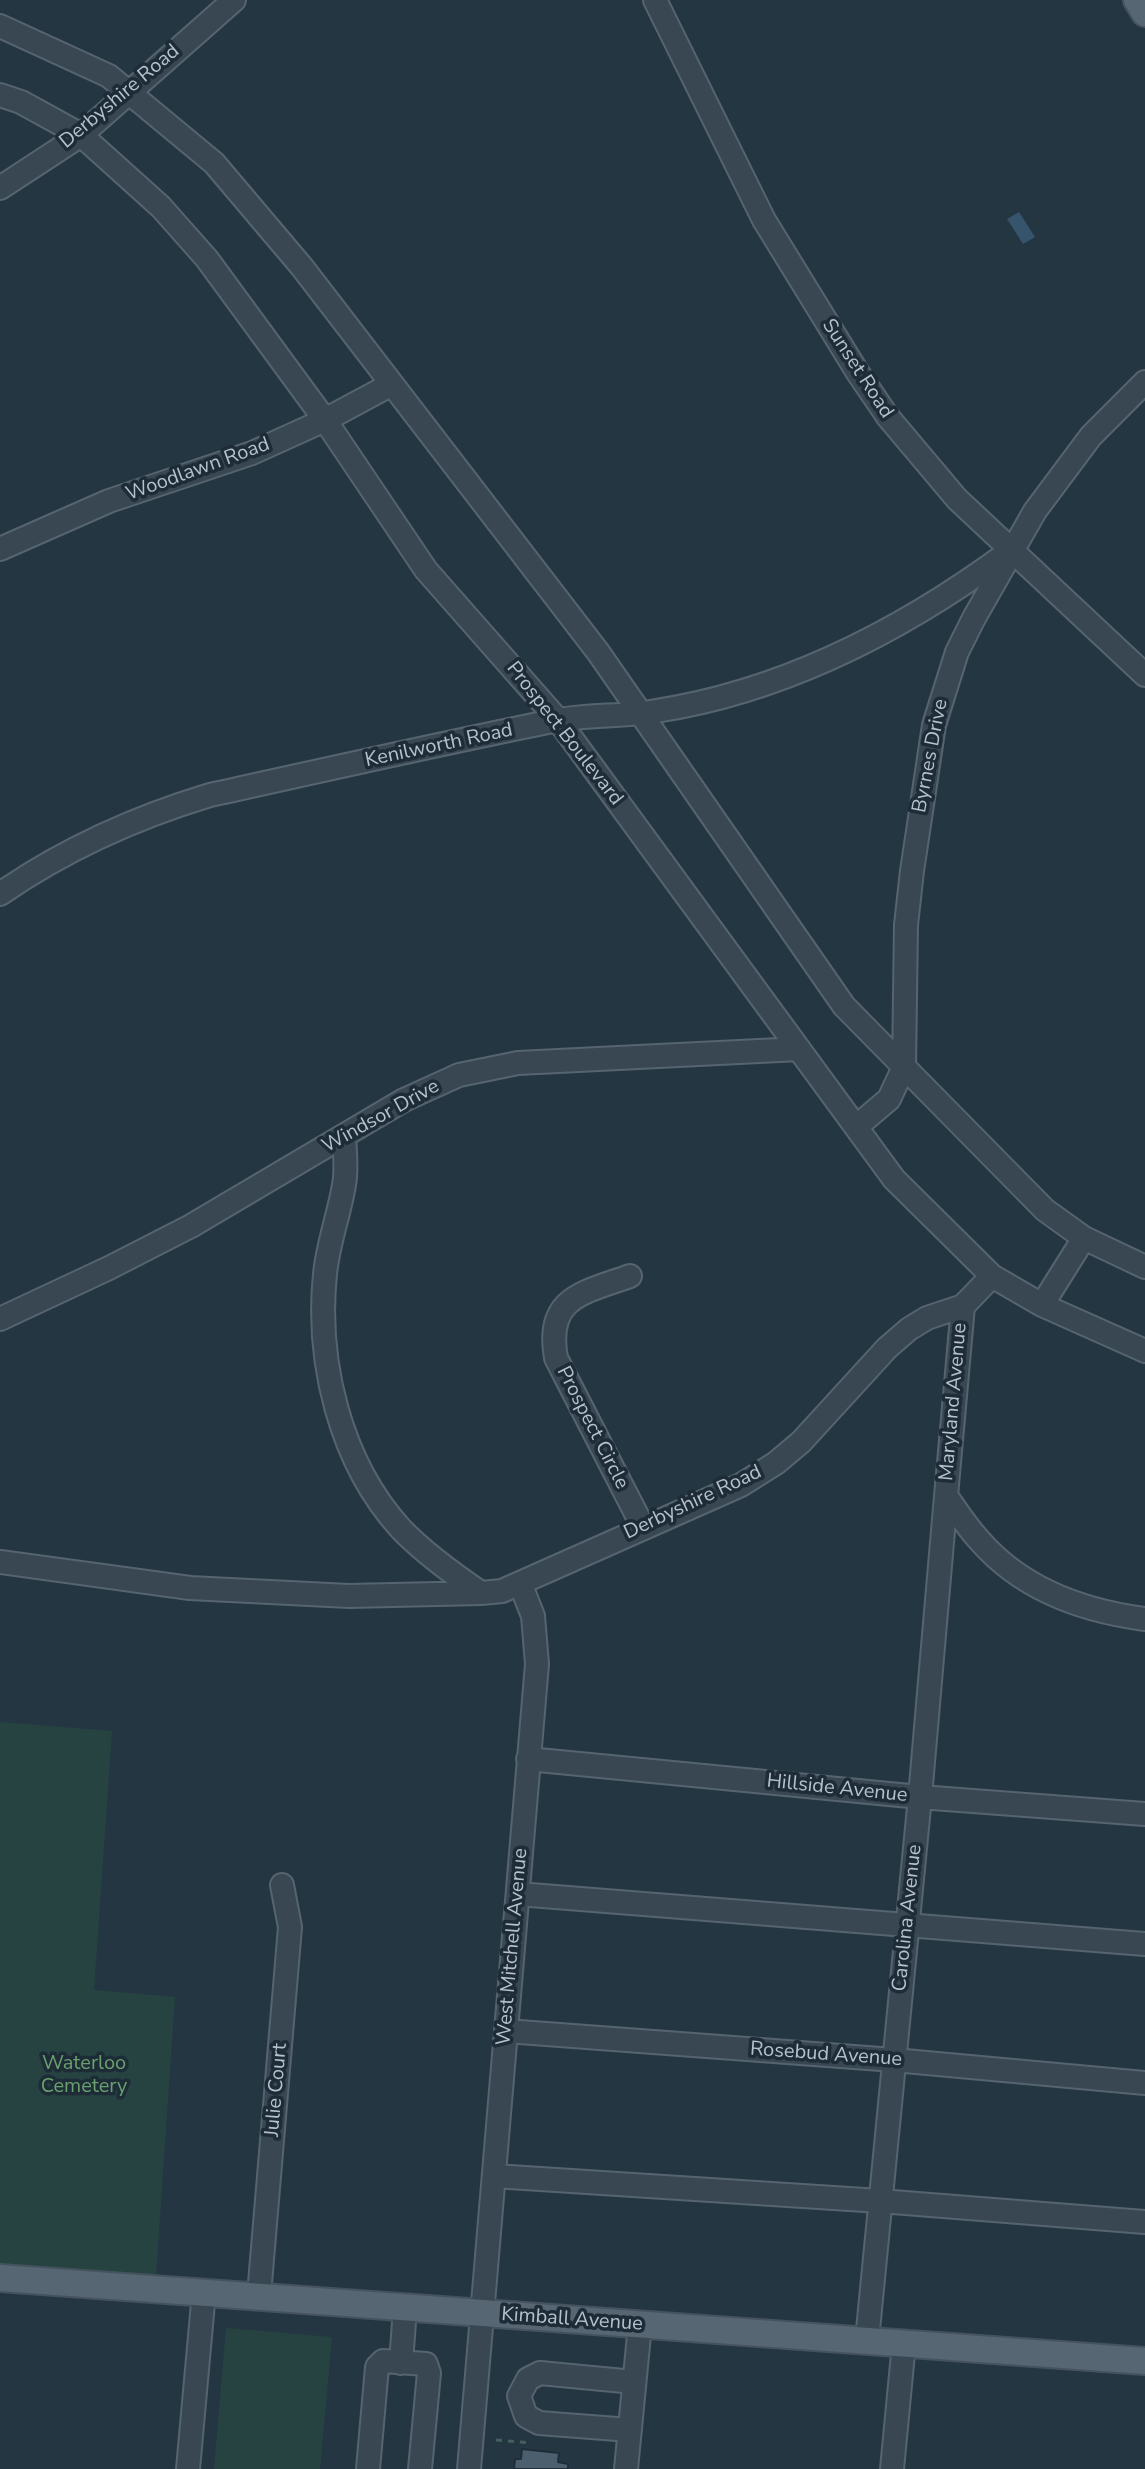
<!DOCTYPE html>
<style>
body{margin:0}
canvas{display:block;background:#233642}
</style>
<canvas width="1145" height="2469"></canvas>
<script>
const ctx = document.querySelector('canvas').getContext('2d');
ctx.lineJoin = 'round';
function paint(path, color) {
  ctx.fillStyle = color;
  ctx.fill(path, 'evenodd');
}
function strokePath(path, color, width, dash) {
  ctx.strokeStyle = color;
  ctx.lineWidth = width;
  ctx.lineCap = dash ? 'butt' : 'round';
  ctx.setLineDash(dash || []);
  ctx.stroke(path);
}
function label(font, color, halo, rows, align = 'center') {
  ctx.font = font + ' "Nunito Sans",sans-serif';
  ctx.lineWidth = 7;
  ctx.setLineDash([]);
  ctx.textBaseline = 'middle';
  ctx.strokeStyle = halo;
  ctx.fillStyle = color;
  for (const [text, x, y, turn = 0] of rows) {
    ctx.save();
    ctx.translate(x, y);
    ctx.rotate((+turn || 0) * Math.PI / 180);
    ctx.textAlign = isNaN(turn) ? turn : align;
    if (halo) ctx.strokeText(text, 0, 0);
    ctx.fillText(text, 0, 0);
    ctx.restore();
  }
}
paint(new Path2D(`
 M0 1722 112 1731 94 1990 175 1997 156 2275 0 2264Z
 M226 2328 332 2337 320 2469H214Z`), '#264342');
paint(new Path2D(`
 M1019 212 1035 237 1023 244 1007 219Z`), '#36546b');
const building = new Path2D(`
 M522 2449 559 2453 558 2462 568 2464V2469H514L515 2459H521Z`);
paint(building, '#4c5f6e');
strokePath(building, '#1f2e39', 2);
const minor = new Path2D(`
 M655 0 764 220 858 373 888 417 957 499 1145 675
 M0 26 109 76 214 163 302 267 598 652 844 1006 1045 1210 1084 1238 1145 1267
 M0 95 21 102 81 135 161 207 207 259 325 420 426 570 558 720 894 1179 992 1276 1042 1305 1145 1351
 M0 188 81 135 234 0
 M0 549 109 501 252 453 325 420 392 384
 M0 894C65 849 134 818 210 795 324 770 439 744 553 721 587 714 622 717 656 711 786 691 906 628 1010 551
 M856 1127 889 1099 904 1067 906 925 912 871 934 725 957 652 974 618 1035 511 1091 436 1145 382
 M344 1136C345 1153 347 1169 344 1185 339 1215 328 1243 325 1274 316 1362 340 1462 401 1529 425 1554 453 1574 481 1593
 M630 1276C583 1293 545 1297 556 1358L643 1527
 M1042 1305 1084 1238
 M963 1306 946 1496C957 1511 967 1527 980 1541 1022 1589 1083 1611 1145 1619
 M0 1319 109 1268 191 1226 404 1100 459 1075 518 1063 799 1049
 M0 1562 190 1588 349 1596 481 1593 502 1591 741 1485 776 1463 801 1442 887 1348 909 1329 927 1318 963 1306 992 1276
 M528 1759 920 1797 1145 1814
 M518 1894 1145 1944
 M506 2031 894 2060 1145 2083
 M494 2176 880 2201 1145 2222
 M259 2295 290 1927 282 1885
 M867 2340 920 1797 946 1496
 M401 2363 405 2308
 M630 2430 539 2423 526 2416 519 2396 528 2379 540 2373 634 2382
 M188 2469 204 2292
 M368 2469 377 2367 383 2361 426 2364 429 2373 420 2469
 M469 2469 537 1664 533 1616 520 1583
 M626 2469 640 2325
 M892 2469 904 2343`);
const major = new Path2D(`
 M1137 0 1145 13
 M0 2278 1145 2361`);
strokePath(minor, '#56646f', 26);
strokePath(major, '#45535e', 30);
strokePath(new Path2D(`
 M496 2440 531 2443`), '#445f5e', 3, [6, 6]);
strokePath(minor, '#384752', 22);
strokePath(major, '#566672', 26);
label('20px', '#b5c1cc', '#1d2c37', [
 ["Derbyshire Road",120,97,-40],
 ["Sunset Road",857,369,57],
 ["Woodlawn Road",198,470,-20],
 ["Prospect Boulevard",564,734,52],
 ["Kenilworth Road",439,746,-12],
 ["Byrnes Drive",931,756,-79],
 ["Windsor Drive",381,1117,-29],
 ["Maryland Avenue",954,1402,-85],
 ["Prospect Circle",592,1428,63],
 ["Derbyshire Road",693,1503,-25],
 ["Hillside Avenue",837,1789,6],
 ["Carolina Avenue",908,1918,-84],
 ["West Mitchell Avenue",513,1947,-85],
 ["Rosebud Avenue",826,2055,4],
 ["Julie Court",277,2090,-85],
 ["Kimball Avenue",572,2320,4]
]);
label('20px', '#6a9f6e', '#1d2c37', [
 ["Waterloo",84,2064],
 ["Cemetery",84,2087]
]);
</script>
